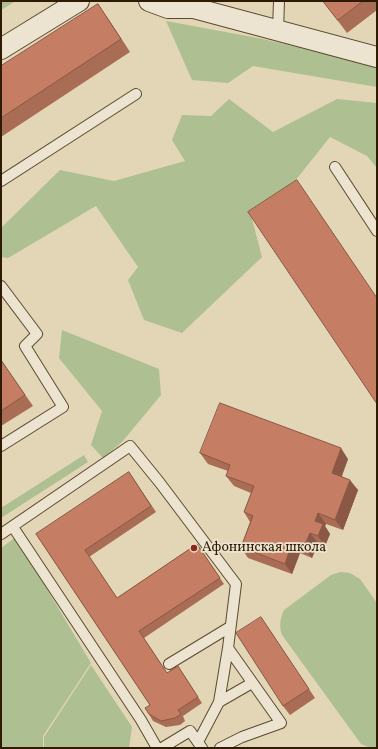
<!DOCTYPE html>
<meta charset="utf-8">
<style>
body{margin:0}
#map{position:relative;width:378px;height:749px;overflow:hidden;background:#e2d6b6;font-family:Vollkorn,serif}
canvas{display:block}
.frame{position:absolute;inset:0;border:2px solid #2e1b02;pointer-events:none}
</style>
<div id="map">
<canvas width="378" height="749"></canvas>
<div class="frame"></div>
</div>
<script>
const ctx = document.querySelector('canvas').getContext('2d');
ctx.lineJoin = 'round';
function paint(path, color) {
  ctx.fillStyle = color;
  ctx.fill(path, 'evenodd');
}
function strokePath(path, color, width, dash) {
  ctx.strokeStyle = color;
  ctx.lineWidth = width;
  ctx.lineCap = dash ? 'butt' : 'round';
  ctx.setLineDash(dash || []);
  ctx.stroke(path);
}
function label(font, color, halo, rows, align = 'center') {
  ctx.font = font + ' Vollkorn,serif';
  ctx.lineWidth = 3.5;
  ctx.setLineDash([]);
  ctx.textBaseline = 'middle';
  ctx.strokeStyle = halo;
  ctx.fillStyle = color;
  for (const [text, x, y, turn = 0] of rows) {
    ctx.save();
    ctx.translate(x, y);
    ctx.rotate((+turn || 0) * Math.PI / 180);
    ctx.textAlign = isNaN(turn) ? turn : align;
    if (halo) ctx.strokeText(text, 0, 0);
    ctx.fillText(text, 0, 0);
    ctx.restore();
  }
}
paint(new Path2D(`
 M1 1H16L1 10Z
 M166 21 258 38 377 65V87L253 66 228 83 192 80Z
 M229 99 273 132 337 99 377 103V168L367 156 330 137 275 206 252 219 262 257 182 333 144 320 128 280 138 267 96 206 8 258 1 257V228L60 170 114 181 185 161 172 140 182 115 211 116Z
 M62 330 159 369 161 395 122 442 103 458 91 445 102 411 59 358Z
 M84 455 88 462 1 518V508Z
 M16 537 91 663 43 736V748H1V548Z
 M340 572 350 573 360 579 377 603 376 748H371L361 744 282 635C279 626 280 619 284 610L331 575Z
 M91 665 132 727 129 748H44V737Z`), '#aebf92');
const lane = new Path2D(`
 M278 31 279 1
 M335 167 377 231
 M1 181 136 94
 M1 286 37 334 25 346 63 407 1 446
 M13 527 141 720 157 748
 M1 534 130 446 160 483 236 584 228 648 281 723 242 737 220 748
 M228 648 219 702 252 683
 M169 664 230 627
 M198 742 219 702
 M162 748 190 731 202 748`);
const street = new Path2D(`
 M149 1 168 8H194L377 57
 M1 49 79 1`);
strokePath(lane, '#5b4a2f', 12);
strokePath(street, '#5b4a2f', 22);
strokePath(lane, '#ece4d0', 10);
strokePath(street, '#ece4d0', 20);
paint(new Path2D(`
 M323 1H377V10L347 33Z
 M98 4 130 52 1 137V66Z
 M1 360 33 406 1 426Z
 M200 453 348 459 342 476 358 490 343 530 326 524 325 526 330 534 325 546 318 543 312 558 300 553 292 574 248 558 241 547 250 522 244 512 251 493 234 486 226 476 228 471 208 464Z
 M129 472 156 512 89 557 117 598 197 544 224 584 144 638 167 673 178 666 202 703 183 716 185 721 180 725 166 727 153 721 145 708 150 705 36 534Z
 M261 617 315 698 290 715 283 706Z`), '#a96c55');
paint(new Path2D(`
 M98 4 107 17 130 52 121 39Z
 M341 448 348 459 339 483 332 473Z
 M350 480 358 490 343 530 335 520Z
 M318 513 326 524 325 526 330 534 325 546 318 536 315 521Z
 M310 533 318 543 312 558 304 547Z
 M292 543 300 553 292 574 285 564Z`), '#8a5845');
const building = new Path2D(`
 M323 1H363L338 20Z
 M98 4 121 39 1 118V66Z
 M297 180 377 298V404L248 212Z
 M1 360 25 395 1 411Z
 M220 403 341 448 332 473 350 480 335 520 318 513 315 521 323 524 318 536 310 533 304 547 292 543 285 564 241 547 253 516 244 512 254 486 226 476 230 465 200 453Z
 M129 472 151 506 85 550 117 598 197 544 220 578 139 631 167 673 178 666 198 697 178 710 181 714 175 718 161 721 149 714 145 708 150 705 36 534Z
 M261 617 309 689 283 706 236 633Z`);
paint(building, '#c57d63');
strokePath(building, '#8a5845', 1);
for (const [x, y, r, color] of [
 [194,548,4,"#8f2418"]
]) {
  const dot = new Path2D();
  dot.arc(x, y, r, 0, 2 * Math.PI);
  ctx.fillStyle = color;
  ctx.fill(dot);
  strokePath(dot, '#ece4d0', 1.5);
}
label('14px', '#2e1b02', '#ece4d0', [
 ["Афонинская школа",202,548]
], 'left');
</script>
